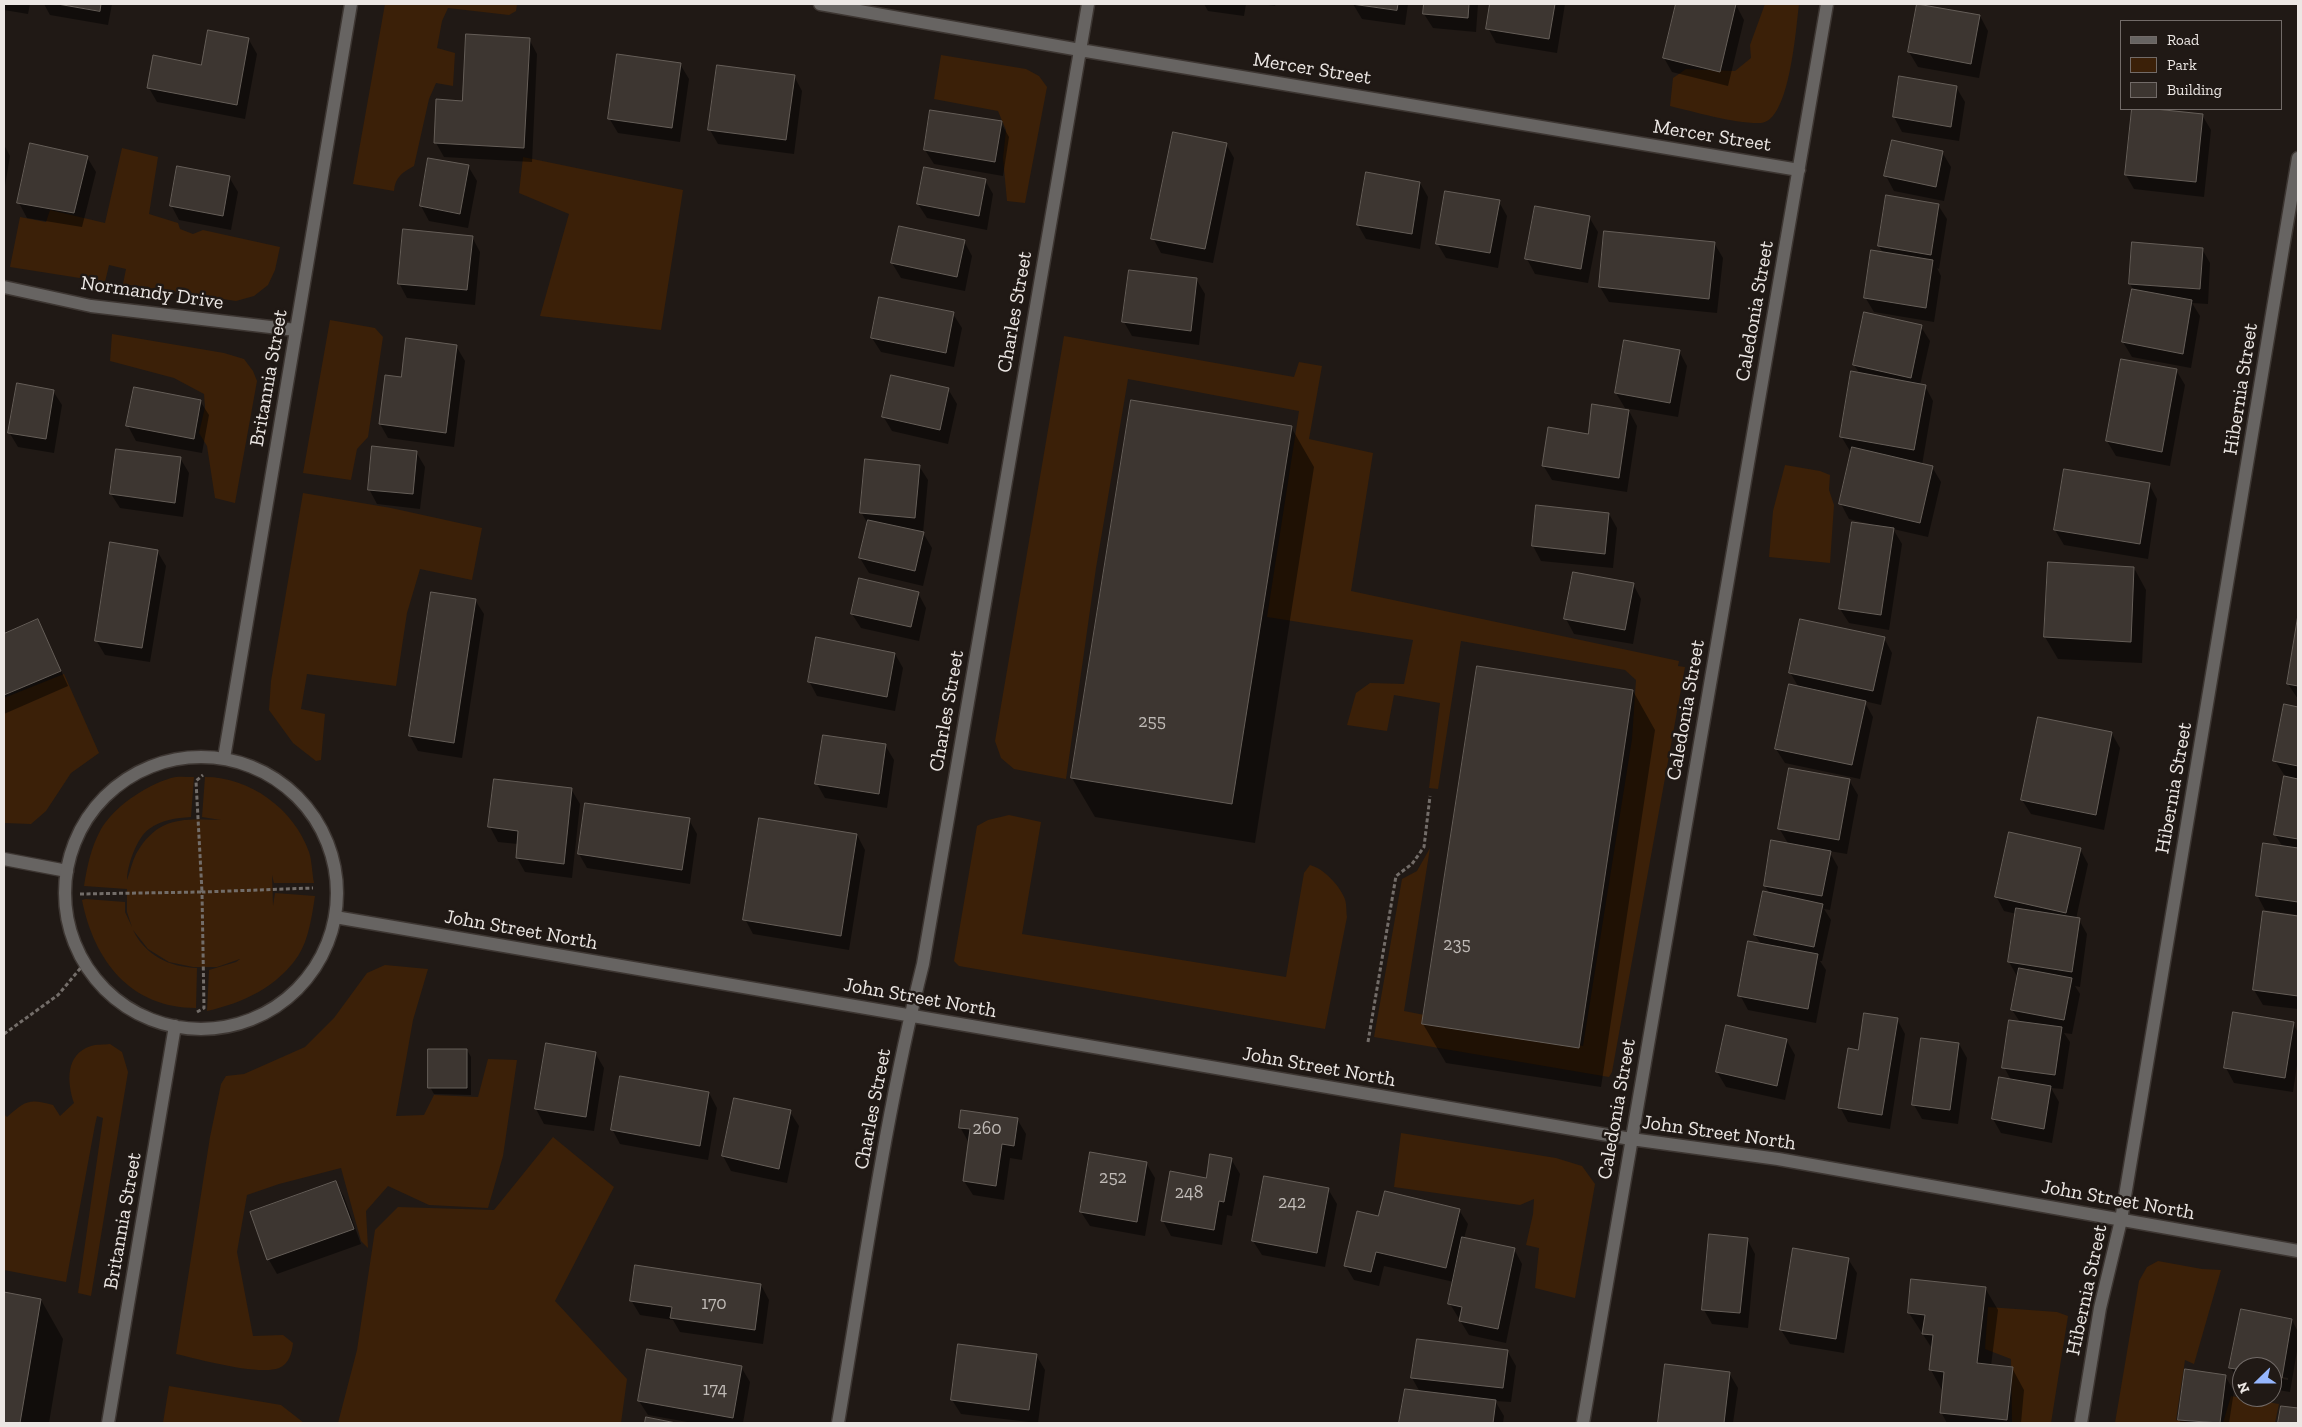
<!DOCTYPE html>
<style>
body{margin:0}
#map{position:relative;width:2302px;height:1427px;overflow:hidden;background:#201915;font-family:"Zilla Slab",serif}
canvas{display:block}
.frame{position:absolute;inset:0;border:5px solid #ece7e4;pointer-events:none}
.legend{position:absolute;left:2120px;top:20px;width:162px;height:90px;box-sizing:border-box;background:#201915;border:1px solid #726b68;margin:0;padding:6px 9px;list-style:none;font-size:15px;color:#ece7e4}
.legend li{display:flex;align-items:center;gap:10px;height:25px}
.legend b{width:25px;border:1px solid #726b68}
.north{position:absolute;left:2232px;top:1357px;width:50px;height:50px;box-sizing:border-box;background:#201915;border:1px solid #726b68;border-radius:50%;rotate:248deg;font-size:14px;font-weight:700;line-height:20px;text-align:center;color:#ece7e4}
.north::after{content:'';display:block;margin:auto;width:18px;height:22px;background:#95b6fd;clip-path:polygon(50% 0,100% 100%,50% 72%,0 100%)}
</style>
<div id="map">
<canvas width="2302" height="1427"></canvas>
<div class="frame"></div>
<ul class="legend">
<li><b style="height:6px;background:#676462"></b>Road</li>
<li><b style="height:14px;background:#3b2008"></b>Park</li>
<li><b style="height:14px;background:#3d3631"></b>Building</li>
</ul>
<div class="north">N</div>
</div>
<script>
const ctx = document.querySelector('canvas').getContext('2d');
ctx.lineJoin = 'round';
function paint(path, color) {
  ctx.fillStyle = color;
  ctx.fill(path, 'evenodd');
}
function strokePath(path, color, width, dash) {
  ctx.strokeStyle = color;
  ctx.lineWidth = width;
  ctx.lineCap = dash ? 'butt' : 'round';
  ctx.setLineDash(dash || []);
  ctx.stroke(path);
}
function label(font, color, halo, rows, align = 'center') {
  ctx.font = font + ' "Zilla Slab",serif';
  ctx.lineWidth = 5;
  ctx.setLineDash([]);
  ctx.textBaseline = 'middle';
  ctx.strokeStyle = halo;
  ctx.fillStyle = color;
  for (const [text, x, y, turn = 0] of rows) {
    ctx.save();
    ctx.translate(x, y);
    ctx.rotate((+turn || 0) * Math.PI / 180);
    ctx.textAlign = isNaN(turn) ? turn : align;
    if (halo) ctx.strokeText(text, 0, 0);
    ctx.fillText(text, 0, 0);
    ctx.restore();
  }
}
paint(new Path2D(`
 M385 4H517L516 11 509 15 448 8 442 21 437 48 455 53 453 86 436 83 429 99 414 166C403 172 395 177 394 191L353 184Z
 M1765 4H1799C1796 27 1790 121 1761 123 1736 124 1695 112 1670 106L1673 78 1686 69 1735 71 1751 58 1750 45Z
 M941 55 1026 69 1039 76 1047 87 1025 203 1007 201 1003 158 1006 130 998 111 934 99Z
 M122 148 158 157 149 214 178 223 180 229 193 234 203 230 280 247 275 270 268 285 254 296 236 301 123 284 126 269 109 265 105 282 10 267 20 217 46 222 50 210 105 223Z
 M523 157 683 190 661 330 540 316 569 214 519 193Z
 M330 320 375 328 383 337 368 437 357 449 351 480 303 473Z
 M112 334 224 353 244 359 253 371 257 381 235 503 215 498 207 446 199 433 205 407 204 394 174 378 110 361Z
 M1064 336 1294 377 1299 362 1322 366 1309 439 1373 453 1351 591 1679 661 1678 666 1685 667 1612 1072 1609 1077 1374 1037 1402 879 1417 871 1430 848 1404 1011 1583 1046 1632 739 1636 680 1625 670 1461 641 1438 789 1429 788 1440 703 1394 695 1387 731 1347 725 1356 693 1370 683 1404 684 1413 640 1267 617 1299 411 1128 379 1096 568 1066 779 1014 769 1001 758 995 741Z
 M1785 465 1820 471 1830 475 1829 490 1834 505 1830 563 1769 557 1773 511Z
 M303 493 391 508 482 528 472 580 420 569 407 613 396 686 307 674 301 709 325 714 321 760 316 761 293 743 269 710 271 681Z
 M64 674 99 753 71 773 46 811 31 824 4 823V698Z
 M194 777 191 817C176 818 161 820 149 829 137 837 127 866 127 880 130 872 132 862 136 854 158 816 182 819 221 820L202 817 205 777C250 777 294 809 309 852 312 861 312 873 314 883H274L272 875 273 906 275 893 315 896C312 915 309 939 298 956 277 987 243 1003 207 1011L209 970 236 962 240 959 217 967H193L169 962 148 949 133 930C145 955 169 967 197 968L196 1008C131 1008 94 961 82 900L86 899 125 902V912L132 927 127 912V889L84 886C87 867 91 848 100 831 113 807 145 786 171 778 177 776 186 777 194 777Z
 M1009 815 1041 822 1022 934 1286 977 1304 873 1310 865C1324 869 1338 884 1344 897 1347 903 1346 911 1347 917L1325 1029 959 966 954 961 977 826 988 820Z
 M385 965 428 969 413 1020 396 1116 424 1115 434 1095 478 1097 488 1059 517 1060 503 1156 488 1208 429 1205 388 1186 366 1211 368 1248 361 1241 341 1168 279 1184 247 1195 237 1252 253 1336 283 1335 293 1343C292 1353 289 1364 279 1368 259 1376 198 1359 176 1354L210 1137 221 1084 226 1076 244 1074 305 1047 334 1018 367 973Z
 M110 1044 122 1052 128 1072 91 1296 78 1293 103 1118 97 1116 95 1125 66 1282 4 1270V1114L7 1117C25 1101 29 1098 53 1105L60 1116 74 1103C67 1083 65 1054 91 1046 96 1044 104 1045 110 1044Z
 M1401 1133 1556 1158 1582 1166 1595 1184 1575 1298 1535 1288 1539 1248 1526 1245 1533 1214 1534 1199 1520 1205 1394 1187Z
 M553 1137 614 1187 555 1301 627 1379 621 1423H338L357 1350 375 1230 398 1207 494 1210Z
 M2158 1261 2202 1269 2221 1270 2194 1364 2185 1360 2176 1420 2196 1423H2115L2139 1281 2147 1267Z
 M1988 1307 2057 1312 2068 1316 2051 1423H2012L2011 1359 1985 1349Z
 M169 1386 281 1405 304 1423H163Z
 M2231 1396 2279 1404 2275 1423H2223Z`), '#3b2008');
paint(new Path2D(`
 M4 4H30L28 14 4 10Z
 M44 4H112L108 25 50 15Z
 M1204 4H1246L1244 16 1208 11Z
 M1261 4H1276L1275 6Z
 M1353 4H1408L1405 25 1362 19Z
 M1425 4H1478L1476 32 1433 28 1424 14Z
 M1491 4H1565L1557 53 1496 43 1488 28Z
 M1677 4 1736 5 1744 20 1728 86 1672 72 1664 58Z
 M1980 16 1988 31 1979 78 1918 67 1909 52Z
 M529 39 537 54 532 162 444 157 436 143 464 102Z
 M249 40 257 54 245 119 157 102 149 88 202 66Z
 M680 64 689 79 680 142 618 133 609 118Z
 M794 76 802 91 794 154 718 144 710 130Z
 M1956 87 1965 102 1959 141 1902 132 1894 117Z
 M2133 109 2202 115 2211 130 2204 197 2134 189 2126 175Z
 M1001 123 1009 137 1003 176 934 164 925 150Z
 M31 144 87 157 96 172 82 227 27 218 19 203Z
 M1226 144 1234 158 1213 263 1161 253 1153 238Z
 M4 145 10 156 4 192Z
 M1942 152 1951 167 1944 201 1894 191 1886 176Z
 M468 166 477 181 468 228 429 221 421 206Z
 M229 177 238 192 231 230 179 220 171 205Z
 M985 180 993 194 987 230 927 218 918 204Z
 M1420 183 1428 197 1420 249 1366 239 1358 225Z
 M1499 202 1507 216 1498 268 1446 258 1437 243Z
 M1938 205 1947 219 1939 269 1937 268 1941 276 1934 322 1874 312 1865 297 1883 253 1879 246Z
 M1589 217 1598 232 1588 283 1535 274 1527 259Z
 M472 237 480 252 475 305 407 298 399 283Z
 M964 241 972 256 965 291 901 278 892 263Z
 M1714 243 1723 258 1717 313 1609 302 1600 287Z
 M2202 249 2210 263 2208 304 2192 303 2200 316 2191 368 2132 357 2123 342 2133 289 2130 284Z
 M1196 279 1205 294 1199 345 1132 336 1124 322Z
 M953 314 962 328 954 367 881 352 872 338Z
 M1921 327 1930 341 1920 385 1925 386 1933 401 1922 465 1932 467 1941 482 1928 537 1893 529 1902 544 1889 630 1849 623 1840 609 1870 524 1849 519 1841 504 1852 452 1850 451 1841 436 1860 374 1854 365Z
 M456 346 465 361 454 447 388 438 380 424 402 378Z
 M1679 351 1687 366 1678 417 1625 408 1616 393Z
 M2176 370 2185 385 2170 466 2116 456 2107 441Z
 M948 389 957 404 948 444 892 431 883 416Z
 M53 391 62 405 54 453 18 447 9 432Z
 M200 401 209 415 202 453 136 441 128 426Z
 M1629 411 1637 426 1627 492 1552 480 1543 465Z
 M1291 427 1314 467 1255 843 1095 817 1072 778Z
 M416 452 425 467 420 509 377 504 369 489Z
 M180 458 189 473 183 517 120 508 111 494Z
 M919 466 928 480 923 533 932 548 923 586 869 573 860 558 868 524 861 512Z
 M2065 470 2149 484 2157 499 2148 559 2064 545 2055 530Z
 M1537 506 1609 514 1617 528 1613 568 1541 561 1533 546Z
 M157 551 166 566 150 662 105 655 96 640Z
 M2134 568 2146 590 2142 663 2058 659 2045 637Z
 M1633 584 1641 599 1633 644 1574 634 1566 619Z
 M918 593 926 608 919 641 861 628 852 614Z
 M475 600 484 614 462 758 418 751 410 736Z
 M38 620 68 686 4 714V635Z
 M2298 621V699L2288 684Z
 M1884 638 1892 653 1881 705 1864 701 1873 717 1860 779 1785 763 1776 749 1799 688 1790 672Z
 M895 654 903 668 895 711 817 696 809 681Z
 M1633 691 1655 730 1601 1087 1446 1063 1423 1024Z
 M2285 706 2298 708V1009L2263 1005 2254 990 2298 915 2265 910 2257 895 2283 847 2275 835 2285 776 2275 761Z
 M2112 734 2120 748 2104 830 2031 814 2022 800Z
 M885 745 894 760 887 808 825 798 817 784Z
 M1849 780 1858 795 1847 854 1829 851 1838 867 1830 910 1824 909 1831 920 1822 961H1820L1826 970 1816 1023 1748 1010 1740 995 1762 945 1755 935 1770 894 1765 886 1789 845 1779 828Z
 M571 789 580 804 572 878 525 872 517 858 518 844 498 842 490 827Z
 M689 820 697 834 690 884 587 868 579 854Z
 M857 835 865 850 849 950 753 934 745 919Z
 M2080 849 2088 864 2076 919 2079 920 2087 934 2080 987 2075 986 2080 994 2072 1034 2064 1033 2070 1042 2063 1089 2051 1088 2059 1102 2052 1143 2001 1133 1993 1119 2011 1080 2004 1067 2020 1022 2012 1010 2018 978 2009 962 2017 914 2004 911 1996 896Z
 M1897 1019 1905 1034 1890 1129 1848 1122 1840 1107 1859 1051Z
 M2293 1023 2298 1033V1058L2293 1092 2234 1083 2226 1068Z
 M1787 1041 1795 1055 1785 1100 1726 1087 1717 1072Z
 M1959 1044 1967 1058 1958 1124 1922 1119 1914 1105Z
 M467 1050 471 1057V1095L434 1094 430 1087Z
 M595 1053 604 1068 594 1131 544 1124 536 1109Z
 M709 1093 717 1108 708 1160 620 1144 612 1129Z
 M735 1100 790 1112 799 1126 787 1183 731 1171 723 1156Z
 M1017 1119 1026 1134 1022 1160 1010 1158 1004 1200 973 1195 964 1181 969 1143 960 1127Z
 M1231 1159 1240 1174 1232 1216 1227 1215 1222 1245 1171 1236 1163 1221Z
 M1146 1163 1155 1178 1145 1236 1090 1226 1081 1212Z
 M336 1183 344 1197 361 1244 277 1274 269 1260 251 1212Z
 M1328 1189 1337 1204 1325 1267 1262 1255 1253 1241Z
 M1459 1210 1468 1224 1464 1238 1514 1249 1522 1264 1506 1343 1469 1335 1450 1304 1454 1282 1384 1266 1379 1286 1354 1280 1345 1265Z
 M1747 1239 1755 1254 1748 1328 1712 1324 1704 1310Z
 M1848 1259 1857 1273 1844 1353 1790 1344 1781 1330Z
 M761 1285 769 1300 763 1344 680 1332 673 1320 640 1315 631 1300Z
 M1985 1288 1998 1310 1991 1366 2012 1368 2024 1390 2021 1423H1947L1941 1412 1943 1392 1931 1370 1933 1350 1909 1313Z
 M4 1293 41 1300 63 1339 49 1423H4Z
 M2292 1320 2298 1332V1345L2290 1392 2272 1389V1377L2288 1380V1378L2272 1375V1367H2242V1369H2240L2242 1372V1383H2239L2231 1368Z
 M1418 1341 1508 1352 1516 1366 1511 1402 1495 1401 1504 1416 1503 1423H1401L1406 1391 1420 1392 1412 1378Z
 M1036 1355 1045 1370 1038 1423 961 1414 952 1400Z
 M1666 1365 1729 1373 1738 1388 1733 1423H1659Z
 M741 1367 750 1382 743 1423H693L648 1415 639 1401Z
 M2225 1376 2234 1391 2229 1423H2181L2179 1420Z`), '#0007');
const building = new Path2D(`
 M58 4H101L100 11Z
 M1352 4H1398L1397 10Z
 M1424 4H1469L1468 18 1423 14Z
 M1490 4H1555L1549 39 1486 29Z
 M1676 4H1736L1720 72 1663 58Z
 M1917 4 1980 15 1971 64 1908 52Z
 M208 30 249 38 237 105 147 88 153 55 201 65Z
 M466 34 530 38 524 148 434 143 436 99 462 101Z
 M617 54 681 63 672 128 608 119Z
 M717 65 795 75 786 140 708 130Z
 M1899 76 1957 86 1951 127 1893 117Z
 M2132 109H2155L2203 114 2196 182 2125 175Z
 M930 110 1002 121 995 162 924 150Z
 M1173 132 1227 143 1205 249 1151 239Z
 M1892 140 1943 151 1936 187 1884 176Z
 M30 143 88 156 74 213 17 203Z
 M428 158 469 165 460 214 420 206Z
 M177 166 230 176 223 216 170 206Z
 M924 167 986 179 979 216 917 204Z
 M1366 172 1420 182 1412 234 1357 225Z
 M1445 191 1500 200 1490 253 1436 244Z
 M1886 195 1939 204 1931 255 1878 246Z
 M1535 206 1590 216 1581 269 1525 259Z
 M899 226 965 240 957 277 891 263Z
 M403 229 473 236 467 290 398 284Z
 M1604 231 1715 242 1709 299 1599 287Z
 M2132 242 2203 248 2200 289 2129 284Z
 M1871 250 1933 260 1926 308 1864 298Z
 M1129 270 1197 278 1191 331 1122 322Z
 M2132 289 2192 300 2183 354 2122 342Z
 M879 297 954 312 946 353 871 338Z
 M1864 312 1922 325 1911 378 1853 365Z
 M406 338 457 345 446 433 379 424 385 375 401 377Z
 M1624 340 1680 350 1670 403 1615 393Z
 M2121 359 2177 369 2162 452 2106 441Z
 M1851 371 1926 385 1914 450 1840 437Z
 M891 375 949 388 940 430 882 417Z
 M17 383 54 390 46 439 8 433Z
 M134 387 201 400 194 439 126 426Z
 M1131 400 1292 426 1232 804 1071 778Z
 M1592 404 1629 410 1619 478 1542 466 1548 427 1588 434Z
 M372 446 417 451 413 494 368 490Z
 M1852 447 1933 466 1920 523 1839 504Z
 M116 449 181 457 175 503 110 494Z
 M865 459 920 465 915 518 860 513Z
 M2064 469 2150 483 2140 544 2054 530Z
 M1536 505 1609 513 1605 554 1532 546Z
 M868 520 924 532 915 571 859 558Z
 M1852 522 1894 528 1881 615 1839 609Z
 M110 542 158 550 142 648 95 641Z
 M2048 562 2134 567 2131 642 2044 637Z
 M1573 572 1634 583 1625 630 1564 619Z
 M859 578 919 592 911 627 851 614Z
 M431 592 476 599 454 743 409 736Z
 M2298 615V686L2287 684Z
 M38 619 61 671 4 695V634Z
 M1800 619 1885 637 1873 691 1789 673Z
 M816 637 895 653 887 697 808 682Z
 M1477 666 1633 690 1579 1048 1422 1024Z
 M1789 684 1866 701 1852 765 1775 749Z
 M2284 704 2298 707V766L2273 761Z
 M2038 717 2112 732 2096 815 2021 800Z
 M823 735 886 744 879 794 815 784Z
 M1789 768 1850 779 1839 840 1778 829Z
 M2284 776 2298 779V839L2274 835Z
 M494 779 572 788 564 864 516 858 518 831 488 827Z
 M585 803 690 818 682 870 578 854Z
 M759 818 857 834 841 936 743 920Z
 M2009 832 2081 848 2066 913 1995 897Z
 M1771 840 1831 851 1822 896 1764 886Z
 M2263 843 2298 848V902L2256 896Z
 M1763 891 1823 904 1814 947 1754 935Z
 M2016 908 2080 918 2072 972 2008 962Z
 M2263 911 2298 916V996L2253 990Z
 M1748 941 1818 954 1808 1009 1738 996Z
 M2019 968 2072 978 2064 1020 2011 1010Z
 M2233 1012 2294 1022 2285 1078 2224 1068Z
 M1864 1013 1898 1018 1882 1115 1838 1108 1848 1048 1858 1050Z
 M2009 1020 2062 1027 2055 1075 2002 1068Z
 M1726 1025 1787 1039 1777 1086 1716 1072Z
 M1921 1038 1959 1043 1950 1110 1912 1105Z
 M546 1043 596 1052 586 1117 535 1109Z
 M428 1049H467V1088H428Z
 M620 1076 709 1092 700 1146 611 1130Z
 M1999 1077 2051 1086 2044 1129 1992 1119Z
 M734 1098 791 1110 779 1169 722 1156Z
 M961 1110 1018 1118 1014 1146 1002 1144 996 1186 963 1181 970 1129 959 1128Z
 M1090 1152 1147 1162 1137 1222 1080 1212Z
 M1210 1154 1232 1158 1224 1202 1219 1201 1214 1230 1161 1221 1170 1171 1206 1178Z
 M1264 1176 1329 1188 1317 1253 1252 1241Z
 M336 1181 354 1229 267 1260 250 1212Z
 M1385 1191 1460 1209 1446 1268 1376 1252 1371 1272 1344 1266 1357 1211 1378 1216Z
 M1709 1234 1748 1238 1740 1313 1702 1310Z
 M1462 1237 1515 1248 1498 1329 1459 1321 1462 1307 1448 1304Z
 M1793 1248 1849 1258 1836 1339 1780 1330Z
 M635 1265 761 1284 755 1330 670 1318 672 1307 630 1301Z
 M1911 1279 1986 1287 1977 1363 2013 1367 2007 1420 1940 1413 1944 1372 1929 1370 1933 1335 1922 1334 1925 1315 1908 1313Z
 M4 1292 41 1299 20 1423H4Z
 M2241 1309 2292 1319 2282 1378 2272 1376V1367H2242V1370L2229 1368Z
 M1417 1339 1508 1350 1503 1388 1411 1378Z
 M958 1344 1037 1354 1029 1410 951 1400Z
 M647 1349 742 1366 733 1418 638 1401Z
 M1665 1364 1730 1372 1724 1423H1658Z
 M2185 1369 2226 1375 2220 1423 2178 1420Z
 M1405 1389 1496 1400 1493 1423H1399Z
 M2281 1406 2298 1408V1423H2278Z
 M646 1417 676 1423H645Z`);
paint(building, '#3d3631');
strokePath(building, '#655e58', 1);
const minor = new Path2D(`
 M820 4 1080 50 1799 170
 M4 287 91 306 296 330
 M4 859 67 871
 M335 917 1631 1139 1778 1159 2298 1251
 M838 1423C864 1270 885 1115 923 964L1088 4
 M1583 1423 1827 4
 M2081 1423 2100 1308 2121 1220 2298 158`);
const tertiary = new Path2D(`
 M65 893a136 136 0 1 1 272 0a136 136 0 1 1-272 0Z
 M224 758 351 4
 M108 1423 175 1026`);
strokePath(minor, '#3d3632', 15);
strokePath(tertiary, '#3d3632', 15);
strokePath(new Path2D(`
 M80 894 202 892 196 781 203 775
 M197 1012 204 1008 202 892 313 888
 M4 1034 58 995 84 964
 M1368 1042 1396 876 1412 864 1424 847 1430 796`), '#736d69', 3, [4, 2.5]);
strokePath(minor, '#676462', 12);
strokePath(tertiary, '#676462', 12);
label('18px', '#c0bbb7', null, [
 ["255",1152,722],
 ["235",1457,945],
 ["260",987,1129],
 ["252",1113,1178],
 ["248",1189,1193],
 ["242",1292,1203],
 ["170",714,1304],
 ["174",715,1390]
]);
label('20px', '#ece7e4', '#201915', [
 ["Mercer Street",1312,69,9],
 ["Mercer Street",1712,136,9],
 ["Normandy Drive",152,293,8],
 ["Caledonia Street",1755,311,-80],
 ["Charles Street",1015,312,-80],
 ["Britannia Street",269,378,-80],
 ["Hibernia Street",2241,389,-81],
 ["Caledonia Street",1686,710,-80],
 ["Charles Street",947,711,-80],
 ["Hibernia Street",2174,788,-80],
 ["John Street North",521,930,10],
 ["John Street North",920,998,10],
 ["John Street North",1319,1067,10],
 ["Charles Street",873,1109,-79],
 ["Caledonia Street",1617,1109,-80],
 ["John Street North",1719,1133,8],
 ["John Street North",2118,1200,10],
 ["Britannia Street",123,1221,-80],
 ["Hibernia Street",2087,1290,-78]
]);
</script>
